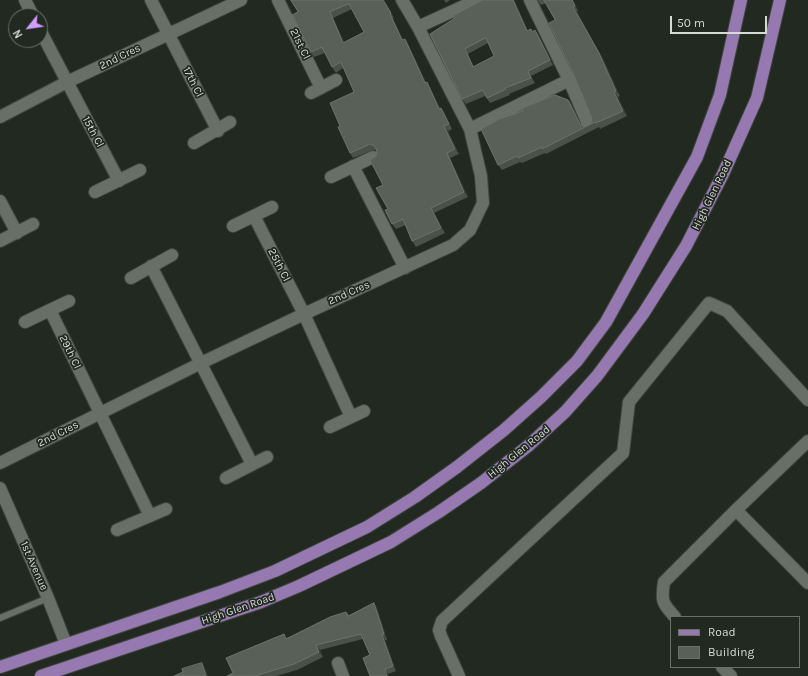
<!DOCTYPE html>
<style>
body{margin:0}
#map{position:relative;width:808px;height:676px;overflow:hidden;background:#222921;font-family:Karla,sans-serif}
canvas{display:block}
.legend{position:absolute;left:670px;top:616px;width:130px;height:52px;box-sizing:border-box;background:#222921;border:1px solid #6a7069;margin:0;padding:5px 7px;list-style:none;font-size:12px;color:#d5dad5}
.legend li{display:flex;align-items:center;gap:8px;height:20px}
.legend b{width:20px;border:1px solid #6a7069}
.north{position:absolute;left:8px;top:8px;width:40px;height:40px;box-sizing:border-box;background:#222921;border:1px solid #6a7069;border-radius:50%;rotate:240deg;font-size:11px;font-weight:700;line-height:16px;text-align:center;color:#d5dad5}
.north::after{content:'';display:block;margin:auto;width:14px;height:18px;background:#d29dfd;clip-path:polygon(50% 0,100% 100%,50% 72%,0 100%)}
.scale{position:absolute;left:670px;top:16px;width:97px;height:18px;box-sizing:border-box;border:2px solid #d5dad5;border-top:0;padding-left:5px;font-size:12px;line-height:14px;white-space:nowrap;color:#d5dad5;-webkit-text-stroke:3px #222921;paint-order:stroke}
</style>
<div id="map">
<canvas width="808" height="676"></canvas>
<ul class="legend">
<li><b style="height:5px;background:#9679b0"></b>Road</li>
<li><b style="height:11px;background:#586058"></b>Building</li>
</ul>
<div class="north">N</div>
<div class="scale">50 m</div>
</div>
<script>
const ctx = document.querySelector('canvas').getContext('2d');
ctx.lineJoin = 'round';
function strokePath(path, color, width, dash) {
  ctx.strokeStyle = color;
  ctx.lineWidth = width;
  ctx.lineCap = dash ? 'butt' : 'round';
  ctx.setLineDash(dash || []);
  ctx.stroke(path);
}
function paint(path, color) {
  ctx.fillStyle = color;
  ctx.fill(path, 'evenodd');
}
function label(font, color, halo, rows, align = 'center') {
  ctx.font = font + ' Karla,sans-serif';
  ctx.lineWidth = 3.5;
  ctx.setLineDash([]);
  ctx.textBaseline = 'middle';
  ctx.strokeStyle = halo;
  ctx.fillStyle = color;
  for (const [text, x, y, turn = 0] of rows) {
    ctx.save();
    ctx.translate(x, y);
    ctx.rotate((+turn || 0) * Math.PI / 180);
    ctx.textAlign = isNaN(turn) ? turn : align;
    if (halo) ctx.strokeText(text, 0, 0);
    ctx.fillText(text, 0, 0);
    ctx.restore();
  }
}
const lane = new Path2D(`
 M0 618 48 598`);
const street = new Path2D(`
 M25 0 33 16
 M151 0 218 131
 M278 0 321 88
 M530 0 569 80 588 124
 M418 27 477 0
 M40 30 119 181
 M311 93 336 80
 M0 117 67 82 241 0
 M470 129 569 80
 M194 143 230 122
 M353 166 405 268
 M331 177 373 157
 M95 192 140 170
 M0 201 17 233
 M254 216 304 314 351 417
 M233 226 272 207
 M0 241 33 224
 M151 266 252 464
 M131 278 172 255
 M69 301 50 310 150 516
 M25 322 50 310
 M330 427 364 411
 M0 463 201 363 304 314 453 245 470 230 483 203 481 176 470 129 418 27 402 0
 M226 478 267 457
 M0 488 48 598 66 644
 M736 510 808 583
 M117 530 166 509
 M675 617C662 603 661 601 664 582L736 510 808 441
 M338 663 343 676
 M722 667 731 676
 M459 676 441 636 439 630 442 621 623 453 629 402 709 303 727 311 808 400`);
const primary = new Path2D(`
 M0 667 220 592 275 571 367 527 415 497 457 467 504 430 541 397 577 361 606 322 697 157 720 95 741 0
 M41 676 261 602 299 586 391 542 439 512 481 483 528 446 565 412 597 376 643 314 686 246 723 174 757 98 780 0`);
strokePath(lane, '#40463f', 8);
strokePath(street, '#40463f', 14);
strokePath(primary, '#40463f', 14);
strokePath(lane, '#676f66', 6);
strokePath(street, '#676f66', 12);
strokePath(primary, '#9679b0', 12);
paint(new Path2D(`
 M291 0H384L394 18 393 19 403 40 405 39 408 44 426 83 427 82 440 108 444 113 452 129 448 131 459 154 450 158 468 197 434 213 445 233 416 247 412 241 406 225 396 229 392 224 388 209 376 156 377 152 376 150H373L353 158 350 153 340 126 354 92 343 68 336 73 332 67 325 53 314 57 311 52 298 12ZM352 9 364 32 344 42 333 18Z
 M444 0H450L446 3Z
 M483 0H491V1L493 0H514L528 31 531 29 532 32 535 30 539 36 553 65 531 76 535 83 509 94 510 95 490 103 485 96 466 104 462 99 430 34ZM488 43 494 56 474 67 468 54Z
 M537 0H573L578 11 577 12 603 59 620 96 618 97 627 116 600 129 599 127 546 154 545 153 522 163 520 162 502 170 498 165 568 100 572 105 581 125 584 126 590 124 592 120 591 116 555 20 546 3 541 5Z
 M374 603 377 608 387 640H385L396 671 388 674 370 655 363 639 320 650 323 657 297 670 276 676H227L233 673 287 638 346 612 349 615Z`), '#4a5149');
paint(new Path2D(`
 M383 0H384L394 18 391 13Z
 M513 0H514L531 37 527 31Z
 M572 0H573L578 11 575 6Z
 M573 7 577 12 603 59 620 96 616 91Z
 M330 12 333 18 347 48 343 43Z
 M390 14 393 19 406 45 402 40Z
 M535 30 539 36 553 65 550 60Z
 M405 39 408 44 429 88 425 83Z
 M465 49 468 54 476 72 473 67Z
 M427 82 443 114 439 109Z
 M614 92 618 97 627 116 623 111Z
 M568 100 572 105 583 130Z
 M441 108 444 113 452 129 449 124Z
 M444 126 448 131 459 154 455 149Z
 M447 153 450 158 468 197 464 192Z
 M431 208 434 213 445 233 441 228Z
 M374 603 377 608 387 640 384 634Z
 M382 635 385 640 396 671 393 666Z
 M316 645 320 650 323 657 319 652Z
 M202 663 205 668 208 676H206Z
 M385 669 388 674 389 676H387Z`), '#333b32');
const building = new Path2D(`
 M291 0H383L391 13 390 14 402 40 405 39 425 83 427 82 439 109 441 108 449 124 444 126 455 149 447 153 464 192 431 208 441 228 412 241 403 219 392 224 385 210 388 209 376 188 383 185 370 160 376 156 377 152 376 148 373 145 370 144 350 153 338 127 340 126 330 103 354 92 341 62 332 67 322 47 311 52 292 15 298 12ZM349 4 364 32 343 43 330 12Z
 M483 0H490L491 1 493 0H513L527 31 531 29 532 32 535 30 550 60 528 71 531 78 505 88 506 89 487 98 483 90 462 99 430 34 455 18 453 16ZM486 38 494 56 473 67 465 49Z
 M544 0H572L575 6 573 7 599 53 616 91 614 92 623 111 596 123 595 122 542 149V147L518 158 517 156 498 165 481 129 499 119 523 111 522 108 555 95 568 100 580 124 584 126 590 124 592 120 591 116 572 71 549 23 555 20Z
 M374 603 384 634 382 635 393 666 385 669 387 676H370L363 658 370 655 361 634 316 645 319 652 294 664 255 676H227L233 673 226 658 284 634 286 639 330 617 346 612 348 616Z
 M202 663 206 676H174L183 672 182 669Z`);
paint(building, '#586058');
strokePath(building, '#6c736b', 1);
label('11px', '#d5dad5', '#222921', [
 ["21st Cl",300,44,64],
 ["2nd Cres",120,57,-26],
 ["17th Cl",193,82,63],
 ["15th Cl",93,132,62],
 ["High Glen Road",712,195,-64],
 ["25th Cl",279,265,63],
 ["2nd Cres",349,293,-24],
 ["29th Cl",70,352,64],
 ["2nd Cres",58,434,-27],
 ["High Glen Road",519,452,-39],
 ["1st Avenue",34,566,66],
 ["High Glen Road",238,609,-19]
]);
</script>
